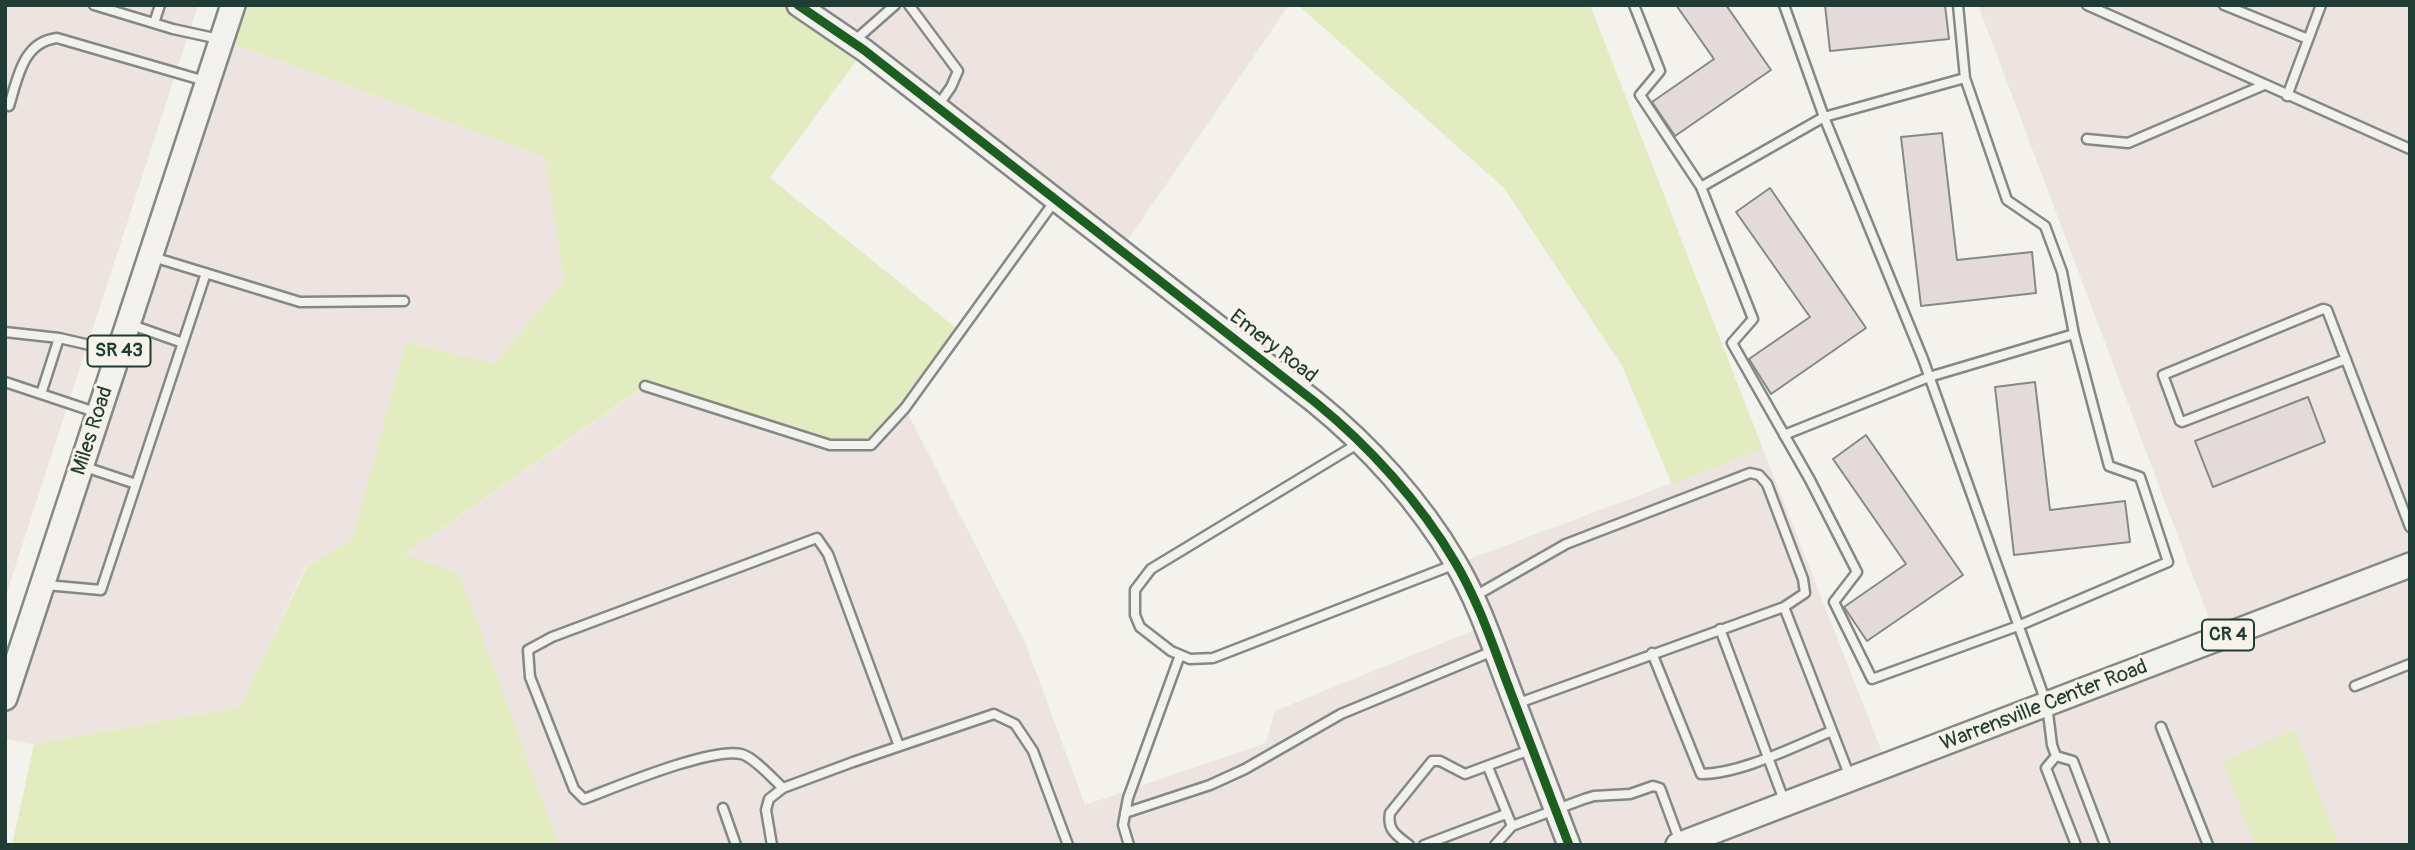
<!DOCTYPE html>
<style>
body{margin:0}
#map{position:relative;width:2415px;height:850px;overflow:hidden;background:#f4f2ec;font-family:Pangolin,sans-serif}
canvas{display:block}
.frame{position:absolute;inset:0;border:7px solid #1f3d34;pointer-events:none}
</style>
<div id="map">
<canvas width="2415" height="850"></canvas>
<div class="frame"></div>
</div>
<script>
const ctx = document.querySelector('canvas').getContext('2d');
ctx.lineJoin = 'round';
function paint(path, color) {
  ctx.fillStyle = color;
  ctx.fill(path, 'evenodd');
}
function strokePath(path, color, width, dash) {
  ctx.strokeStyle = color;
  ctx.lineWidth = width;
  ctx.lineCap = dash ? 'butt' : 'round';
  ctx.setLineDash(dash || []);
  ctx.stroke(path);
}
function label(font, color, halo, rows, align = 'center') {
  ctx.font = font + ' Pangolin,sans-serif';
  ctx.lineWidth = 6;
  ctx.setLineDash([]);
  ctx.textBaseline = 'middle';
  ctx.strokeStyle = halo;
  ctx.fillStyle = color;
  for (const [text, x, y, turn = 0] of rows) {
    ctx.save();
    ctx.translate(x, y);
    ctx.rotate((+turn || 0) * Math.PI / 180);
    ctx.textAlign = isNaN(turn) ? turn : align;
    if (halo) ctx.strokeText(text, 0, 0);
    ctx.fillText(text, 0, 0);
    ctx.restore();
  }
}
paint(new Path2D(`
 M5 5H198L5 598Z
 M798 5H1289L1121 250Z
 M1978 5H2410V845H546L556 841 403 556 645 386 905 408 1025 642 1085 805 1266 743 1275 711 1484 626 1456 564 1763 449 1887 765 2217 640Z
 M222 40 546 157 564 281 495 363 406 342 352 540 306 566 240 707 34 744 5 739V696Z`), '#ede3e1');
paint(new Path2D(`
 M233 5H798L864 50 770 178 960 331 905 408 871 445H830L644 386 404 555 459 573 557 841 546 845H12L34 744 240 707 307 566 352 539 406 342 495 363 564 281 545 157 222 40Z
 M1298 5H1590L1763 449 1672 484 1622 366 1504 188Z
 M2294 729 2339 845H2257L2248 830 2223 762Z`), '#e3ecc0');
const building = new Path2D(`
 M1676 5H1726L1771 70 1675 136 1652 102 1714 59Z
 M1825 5H1945L1949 39 1830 51Z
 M1942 133 1957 260 2032 252 2036 293 1921 306 1901 137Z
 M1770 188 1866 328 1771 394 1749 359 1810 317 1736 212Z
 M2035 382 2050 510 2125 501 2130 542 2014 555 1995 387Z
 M2308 397 2325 442 2213 487 2195 441Z
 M1866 435 1963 575 1867 641 1844 607 1906 564 1833 459Z`);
paint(building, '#e4dadc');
strokePath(building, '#848985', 2);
const lane = new Path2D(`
 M94 5 173 29 219 39
 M909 5 958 71 951 87 937 107
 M1634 5 1660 71 1640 95 1701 187 1753 319 1732 343 1810 480 1857 572 1834 602 1872 679 2018 626 2168 562 2140 477 2109 466 2074 334 2062 272 2045 226 2007 200 1965 78 1824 117 1701 187
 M1784 5 1824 117 1923 359 2047 705 2052 745 2056 756
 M1958 5 1965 78
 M2087 5 2410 149
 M2224 5 2308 39
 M154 23 160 5
 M853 42 895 5
 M2287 96 2321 5
 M9 106C18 77 23 42 57 38L205 81
 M2087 139 2128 143 2264 85
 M153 257 300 302 404 301
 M129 324 183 343
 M5 332 59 338 116 351
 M2346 359 2182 422 2180 421 2163 375 2323 309 2327 310 2410 527
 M5 382 95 412
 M645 386 830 445H871L905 408 1054 202
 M41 394 59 338
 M1784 435 1929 377 2074 334
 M1359 443 1151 569 1135 590V615L1140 627 1171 651 1190 659 1213 658 1453 565
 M82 466 136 484
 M46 585 101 590 206 273
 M1475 596 1566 544 1750 473 1759 475 1767 484 1803 579 1805 593 1784 607 1516 704
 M1784 607 1850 777
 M1720 629 1785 803
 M1652 653 1701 774C1741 774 1795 746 1832 731
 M2355 686 2410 664
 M2161 727 2208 845
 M899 746 828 554 817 538 552 637 528 650 530 677 574 789 584 799C616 787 711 747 741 754 754 757 773 779 783 788L853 762 994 714 1015 724 1033 751 1068 845
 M1488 767 1512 826
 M723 808 736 845
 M1125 813 1210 785 1245 769 1341 714 1493 651
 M772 845 766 810 769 799 783 788
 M1129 845 1123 825 1128 798 1180 655
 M1409 845C1396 835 1387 830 1390 813L1432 761H1440L1465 774 1530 750
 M1424 845 1506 814
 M1495 845 1512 826 1584 799 1594 796 1630 794 1653 786 1660 788 1680 842
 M2076 845 2046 768 2056 756 2073 761 2105 845`);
const secondary = new Path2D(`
 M798 5 864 50 1315 402C1369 446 1420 502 1455 562 1477 599 1491 640 1506 680 1527 735 1548 790 1569 845`);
const primary = new Path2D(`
 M5 698 233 5
 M1678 845 2410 565`);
strokePath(lane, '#848985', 13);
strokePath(secondary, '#848985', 26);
strokePath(primary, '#848985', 28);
strokePath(lane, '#f2f1ed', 8);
strokePath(secondary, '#f2f1ed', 21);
strokePath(primary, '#f2f1ed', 23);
strokePath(new Path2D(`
 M798 5 864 50 1315 402C1369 446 1420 502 1455 562 1477 599 1491 640 1506 680 1527 735 1548 790 1569 845`), '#1b5e20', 9);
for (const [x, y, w] of [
 [119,351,63],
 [2228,635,52]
]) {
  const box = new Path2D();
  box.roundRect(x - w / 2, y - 15.5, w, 31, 5);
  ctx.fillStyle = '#f7f3e8';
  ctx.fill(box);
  strokePath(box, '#1f3d34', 2);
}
label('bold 19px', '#1f3d34', null, [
 ["SR 43",119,351],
 ["CR 4",2228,635]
]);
label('21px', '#1f3d34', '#f7f3e8', [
 ["Emery Road",1273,347,38],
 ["Miles Road",93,431,-72],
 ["Warrensville Center Road",2044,706,-21]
]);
</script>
